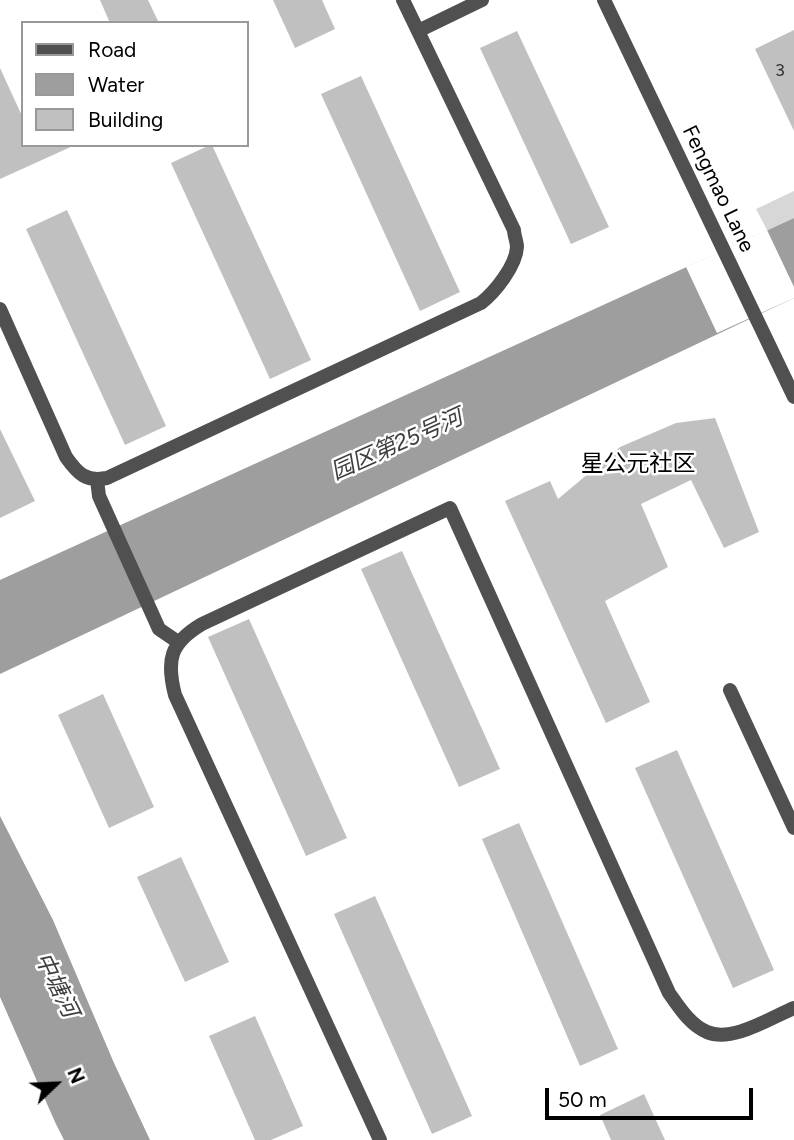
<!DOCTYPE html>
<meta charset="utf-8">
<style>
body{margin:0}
#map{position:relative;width:794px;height:1140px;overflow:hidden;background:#fff;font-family:Figtree,sans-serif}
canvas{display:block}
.legend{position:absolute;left:21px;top:21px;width:228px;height:126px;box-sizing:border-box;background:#fff;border:2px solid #999;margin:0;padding:9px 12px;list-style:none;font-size:21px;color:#000}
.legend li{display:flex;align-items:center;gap:14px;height:35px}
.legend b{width:35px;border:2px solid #999}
.north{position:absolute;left:21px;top:1049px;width:70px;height:70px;-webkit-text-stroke:5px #fff;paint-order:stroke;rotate:67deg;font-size:19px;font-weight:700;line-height:28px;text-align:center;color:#000}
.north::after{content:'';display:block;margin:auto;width:24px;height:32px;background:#000;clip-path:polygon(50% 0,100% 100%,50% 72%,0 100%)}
.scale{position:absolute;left:545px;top:1088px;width:208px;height:32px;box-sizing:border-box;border:4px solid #000;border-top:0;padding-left:9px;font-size:21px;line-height:24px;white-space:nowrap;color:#000;-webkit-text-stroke:5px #fff;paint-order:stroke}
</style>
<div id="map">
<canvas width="794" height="1140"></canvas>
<ul class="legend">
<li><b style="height:9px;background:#505050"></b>Road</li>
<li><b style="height:19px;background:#9e9e9e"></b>Water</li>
<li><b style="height:19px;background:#c0c0c0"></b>Building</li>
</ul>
<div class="north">N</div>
<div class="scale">50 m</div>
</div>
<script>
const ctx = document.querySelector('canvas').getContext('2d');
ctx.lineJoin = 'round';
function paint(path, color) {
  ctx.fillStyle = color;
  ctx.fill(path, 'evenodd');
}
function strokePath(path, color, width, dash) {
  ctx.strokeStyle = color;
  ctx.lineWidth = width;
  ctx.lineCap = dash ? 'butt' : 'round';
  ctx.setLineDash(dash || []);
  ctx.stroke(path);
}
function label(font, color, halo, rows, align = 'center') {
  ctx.font = font + ' Figtree,"Noto Sans SC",sans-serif';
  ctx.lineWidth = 5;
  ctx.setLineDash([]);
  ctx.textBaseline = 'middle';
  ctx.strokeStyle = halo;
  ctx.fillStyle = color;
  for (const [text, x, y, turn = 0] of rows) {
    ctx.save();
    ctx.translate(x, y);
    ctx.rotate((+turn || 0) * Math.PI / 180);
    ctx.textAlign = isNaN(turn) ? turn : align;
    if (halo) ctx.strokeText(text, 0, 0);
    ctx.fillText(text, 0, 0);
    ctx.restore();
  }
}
paint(new Path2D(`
 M794 191V218L767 230 756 209Z`), '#d7d7d7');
paint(new Path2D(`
 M794 218V298L0 674V580Z
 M0 816 53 920 114 1063 150 1140H64L55 1122 0 997Z`), '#9e9e9e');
paint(new Path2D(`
 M767 230 794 287V298L717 333 686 267Z`), '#fff');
paint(new Path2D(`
 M100 0H148L159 23H110Z
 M273 0H322L335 29 295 48Z
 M794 30V131L755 49Z
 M517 31 609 227 571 244 480 48Z
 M0 68 23 118V145H75L0 179Z
 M361 76 460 292 420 311 321 94Z
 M210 145H212L311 360 270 379 171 163Z
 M67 210 166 426 125 445 26 229Z
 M715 418 759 532 724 548 691 480 641 504 668 567 605 601 650 702 606 723 505 501 550 481 558 499 620 447 676 423Z
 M0 429 35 501 0 518Z
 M402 551 500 769 459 787 361 569Z
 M249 619 347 838 306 856 208 637Z
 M103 694 154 807 109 828 58 715Z
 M677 750 774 970 733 988 635 768Z
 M519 823 618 1049 580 1066 482 839Z
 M181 857 229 962 185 982 137 877Z
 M375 896 472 1116 432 1134 334 914Z
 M255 1016 303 1126 271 1140H255L209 1036Z
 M644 1094 665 1140H611L600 1115Z`), '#c0c0c0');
strokePath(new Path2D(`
 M418 31 482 0
 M0 309 66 457C78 474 86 482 107 478L481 303C495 292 516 266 517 247 517 242 514 235 514 230L403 0
 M97 480 99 496 159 629 178 642
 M730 690 794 828
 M380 1140 175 695C166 660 170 643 202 624L450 508 669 993C679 1007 690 1025 707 1032 732 1043 770 1018 794 1008`), '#505050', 14);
strokePath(new Path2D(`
 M604 0 794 397`), '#505050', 14);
label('18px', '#303030', null, [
 ["3",780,71]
]);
label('21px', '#000', '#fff', [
 ["Fengmao Lane",718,189,64]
]);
label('italic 23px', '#3f3f3f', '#fff', [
 ["园区第25号河",397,445,-24],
 ["中塘河",56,985,64]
]);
label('23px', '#000', '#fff', [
 ["星公元社区",638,464]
]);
</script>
